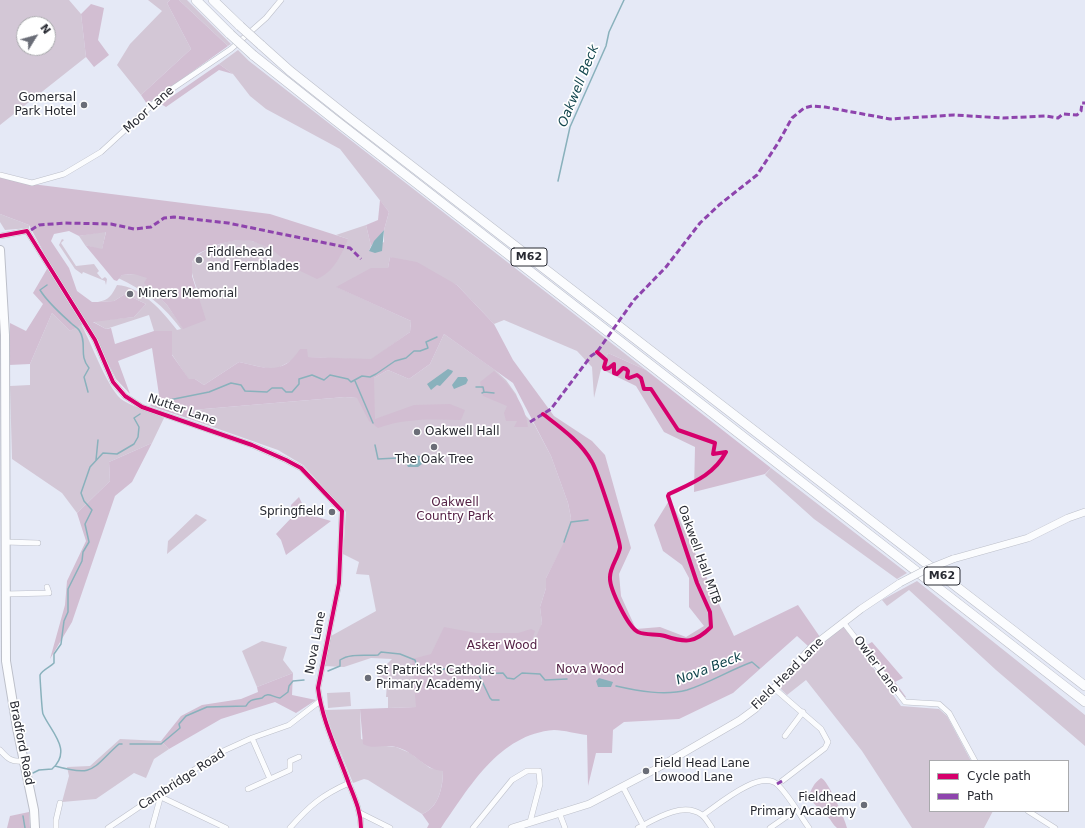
<!DOCTYPE html>
<style>
body{margin:0}
#map{position:relative;width:1085px;height:828px;overflow:hidden;background:#e5e9f6;font-family:"DejaVu Sans",sans-serif}
canvas{display:block}
.legend{position:absolute;left:929px;top:760px;width:140px;height:52px;box-sizing:border-box;background:#fff;border:1px solid #a9aaad;margin:0;padding:5px 7px;list-style:none;font-size:12px;color:#282a32}
.legend li{display:flex;align-items:center;gap:8px;height:20px}
.legend b{width:20px;border:1px solid #a9aaad}
.north{position:absolute;left:16px;top:16px;width:40px;height:40px;box-sizing:border-box;background:#fff;border:1px solid #a9aaad;border-radius:50%;rotate:53deg;font-size:11px;font-weight:700;line-height:16px;text-align:center;color:#282a32}
.north::after{content:'';display:block;margin:auto;width:14px;height:18px;background:#6a6d77;clip-path:polygon(50% 0,100% 100%,50% 72%,0 100%)}
</style>
<div id="map">
<canvas width="1085" height="828"></canvas>
<ul class="legend">
<li><b style="height:5px;background:#d6006c"></b>Cycle path</li>
<li><b style="height:5px;background:#8e44ad"></b>Path</li>
</ul>
<div class="north">N</div>
</div>
<script>
const ctx = document.querySelector('canvas').getContext('2d');
ctx.lineJoin = 'round';
function paint(path, color) {
  ctx.fillStyle = color;
  ctx.fill(path, 'evenodd');
}
function strokePath(path, color, width, dash) {
  ctx.strokeStyle = color;
  ctx.lineWidth = width;
  ctx.lineCap = dash ? 'butt' : 'round';
  ctx.setLineDash(dash || []);
  ctx.stroke(path);
}
function label(font, color, halo, rows, align = 'center') {
  ctx.font = font + ' "DejaVu Sans",sans-serif';
  ctx.lineWidth = 3.5;
  ctx.setLineDash([]);
  ctx.textBaseline = 'middle';
  ctx.strokeStyle = halo;
  ctx.fillStyle = color;
  for (const [text, x, y, turn = 0] of rows) {
    ctx.save();
    ctx.translate(x, y);
    ctx.rotate((+turn || 0) * Math.PI / 180);
    ctx.textAlign = isNaN(turn) ? turn : align;
    if (halo) ctx.strokeText(text, 0, 0);
    ctx.fillText(text, 0, 0);
    ctx.restore();
  }
}
paint(new Path2D(`
 M0 0H69L81 14 86 57 0 125ZM24 24H48V48H24Z
 M148 0H170L167 3 191 49 141 95 117 65 130 44 162 11Z
 M179 0H187L231 44 228 46Z
 M238 50 249 61 646 370 608 353 601 369 594 398 592 367 577 351 504 320 494 324 457 285 390 257 388 268 337 287 411 321 410 332 371 360 308 357 293 360 274 370 239 362 204 385 195 379 189 380 171 353 172 331H154L149 315 106 329 92 321 134 317 146 304 125 294 114 301 98 302C109 300 112 295 117 285 141 286 163 312 177 330L181 329C165 307 143 289 118 278L122 275 134 274 144 258 158 296 167 305 183 328 198 292C195 282 190 273 192 263 195 251 226 241 237 240 247 239 261 243 270 247 279 252 288 262 296 269L348 239 336 235 366 225 371 246 369 251 384 242V230L389 212 340 149 266 109 250 96 233 74 219 64Z
 M0 214 29 225V228L5 230 0 222Z
 M106 231 102 250 85 245 79 236Z
 M62 239 64 240 61 243 76 266 94 264 99 271 97 273 102 279 105 277 107 279 106 285 105 281 83 272 82 274 75 269 59 245Z
 M52 313 70 331 81 324C91 342 109 393 124 401 136 408 151 412 164 418L152 443 109 462 110 481 77 513 62 493 12 459 10 386 30 385V364Z
 M444 334 495 370 506 380 516 394 524 414 534 424 551 456 568 503 571 518 566 540 546 578V588L540 607 542 623 536 646 416 707 388 708V697H386L387 683H378L377 666 386 665 392 659 371 658 344 667 323 666 331 636 376 611 369 575 356 574 359 562 343 554 346 512 303 465 278 450 187 418 192 410 345 397 357 398 374 378 388 370 409 379 430 364Z
 M771 468 907 573 897 579 814 519 765 475Z
 M196 514 207 520 167 554 168 541Z
 M917 581 1085 715V746L996 670 909 590 887 606 882 600Z
 M843 626 901 706 939 709 947 716 971 761H930V811H993L984 828H912L862 751 806 680 787 695 780 688 814 648Z
 M262 641 287 647 283 660 293 673 257 687 242 651Z
 M350 692 351 706 328 708 327 693Z
 M360 709 361 739 386 746 396 747 410 753 430 768 443 770C443 786 439 808 422 814L368 780 364 779 353 783 333 734 325 710Z
 M120 739 161 741 169 749 154 759 146 778 134 773 96 799 62 802 69 776 67 767 90 766Z`), '#d3c7d6');
paint(new Path2D(`
 M170 0H179L228 46 147 104 141 95 191 49 167 3Z
 M91 4 104 8 98 40 109 55 94 67 86 57 81 14Z
 M219 64 233 74 219 70 166 107 161 104Z
 M0 175 32 184 270 214 348 239C341 255 335 271 317 279L296 269 270 248 252 241 237 240 219 244 197 254 192 262V276L206 320 183 329 167 305 144 283 147 278 134 274 122 275 117 281 114 280 85 245 102 249 106 232 79 236 69 231 54 234 51 241 69 268 77 291 92 302H98L114 301 125 294 146 304 134 317 93 322 106 329 111 328 115 344 154 331H172V355L189 379H195L204 385 239 362C266 368 283 376 300 349H307L308 357 371 359 410 332 411 321 336 287 371 268H388L390 257 417 262 457 285 494 324 513 360 554 416 592 441 605 455 631 548 619 574 621 596 636 629 660 627 686 637 704 626 689 607V578L682 565 663 551 654 525 670 499 734 636 798 605 820 637 808 646 797 636 733 693 679 719 624 722 613 730 612 753H596L588 786 587 735C577 734 564 730 554 730 499 734 469 788 441 828H427L429 824 422 814C439 808 443 786 443 771 424 770 414 751 396 747 385 744 373 750 363 744L360 709 416 707 412 659 431 654 444 627 476 633H518L531 629 535 631 531 643 526 644H533L542 623 540 607 546 588V578L565 540 571 518 568 503 551 456 513 383 444 334 430 364 409 379 388 370 374 378 375 419 414 405 450 404 465 410 461 420C432 419 405 418 378 428L369 421 357 398 345 397 192 410 187 418 150 406 159 395 152 348 118 361 130 394 116 379 87 322 70 331 52 313 30 364 9 365 10 323 26 331 43 304 33 293 47 269 43 251 29 225 0 214Z
 M380 200 389 212 384 230 371 246 366 225 378 220Z
 M608 353 646 370 771 468 765 474 694 492 695 447 664 432 636 386 601 369Z
 M494 371C510 384 526 406 528 427H514L517 421H506L504 413 507 406 483 396 480 382Z
 M152 443 132 482 115 496 72 622 50 659 65 605 67 581 86 541 77 513 110 481 109 462Z
 M299 497 307 514 331 521 286 555 281 540 276 534 293 516 291 505Z
 M872 642 903 678 895 682 906 697 903 698 865 646Z
 M293 673 292 695 316 700 296 713 275 702 221 719 169 749 161 741 181 716 202 705 241 699 258 692 257 687Z
 M821 778C828 780 845 819 847 828H837C833 825 831 820 828 817 822 811 814 805 809 797 811 789 814 783 821 778Z
 M29 812 30 828H7L10 816Z`), '#d2bed2');
paint(new Path2D(`
 M384 230 382 251 375 253 369 251 374 241Z
 M448 369 453 371 452 373 440 386 437 385 431 390 427 384Z
 M458 377H466L468 380 466 384 454 389 452 385Z
 M408 455 422 456 423 459 422 464 418 467H408L404 459Z
 M599 678 613 682 611 687H598L596 681Z`), '#89b1bc');
strokePath(new Path2D(`
 M558 181 570 127 606 46 609 32 624 0
 M47 285 40 290C48 303 61 314 72 324 74 326 77 327 79 330 88 343 78 355 89 368L84 377 88 392
 M355 381 373 423
 M476 387H483L484 392
 M482 393 484 392 494 393
 M159 407 169 400 209 392 231 383 241 385 245 391 267 392 272 388H282L286 392H292L299 384V379L312 375 324 380 330 375 348 379 351 382 362 376 370 377 376 374 395 361 406 358 414 351H420L428 348 426 342 437 337
 M375 445 378 459 397 458 404 461
 M96 460 98 440
 M564 542 571 522 588 520
 M328 671 340 666V660C350 653 366 656 378 655L381 652 400 654 415 660 417 667 441 670 451 667 476 674 503 673 507 678 514 679 522 673 540 674 545 680 567 679
 M479 675 490 698 492 700H499
 M616 686C638 691 665 696 687 690 709 683 730 670 752 662L759 668
 M130 744H161L180 728 179 724 186 716 207 707 246 706C250 698 255 700 262 698 268 691 272 697 280 698L288 692 289 686 293 681 304 680
 M55 766C95 777 91 769 119 744H122
 M33 773 39 770 52 769C73 750 51 732 43 714 42 712 40 678 40 675 42 670 50 667 54 663V654L61 644 64 621 68 612V589L82 561 83 552 89 542 85 524 92 510 84 501 81 493 90 467 103 453 117 454 134 444 138 437 139 427 134 418 140 414
 M23 816 25 828`), '#89b1bc', 1.5);
const street = new Path2D(`
 M0 175 32 183 64 174 101 152 163 95 231 49 266 18 281 0
 M0 236 27 231 95 340 113 382 125 396 142 407 252 445 286 460 301 468 342 511 339 583 318 688C322 721 338 753 349 784 355 799 361 812 361 828
 M5 542 38 543
 M5 594 49 593 47 587
 M843 622 905 702 939 704 949 713 975 761
 M775 689 821 729 828 742 825 748 782 781
 M785 736 803 712
 M252 738 270 779
 M0 750C8 759 11 762 23 761
 M623 787 644 827
 M248 789 290 770V761L299 757
 M161 797 226 828
 M1028 811 1055 828
 M559 812 565 828
 M360 813 390 828
 M703 815C718 805 761 768 778 785 790 797 799 814 809 828
 M56 828V820L60 803
 M108 828 219 753 252 738 289 725 320 701
 M152 828 161 795
 M290 828C309 806 322 795 349 783
 M473 828 512 780 527 771H539L540 784 530 822
 M638 828C655 819 683 801 702 815 706 818 709 824 712 828
 M770 828 796 810`);
const secondary = new Path2D(`
 M953 559 1028 538 1068 518 1085 512
 M512 828 589 804 654 770 740 720 755 709 813 646 861 609 900 583`);
const primary = new Path2D(`
 M0 250 5 335 6 661 17 728 34 810 35 828`);
const highway = new Path2D(`
 M196 0 230 34
 M213 0 240 26
 M261 45 290 71 348 117 1085 686
 M253 55 335 120 1085 702`);
strokePath(street, '#bcbfc9', 6);
strokePath(secondary, '#bcbfc9', 8);
strokePath(primary, '#bcbfc9', 10);
strokePath(highway, '#bcbfc9', 10);
strokePath(street, '#fbfcfe', 5);
strokePath(secondary, '#fbfcfe', 7);
strokePath(primary, '#fbfcfe', 8);
strokePath(highway, '#fbfcfe', 9);
const secondaryBridge = new Path2D(`
 M900 583 923 571 953 559`);
const highwayBridge = new Path2D(`
 M240 26 261 45
 M230 34 253 55`);
strokePath(secondaryBridge, '#bcbfc9', 8, []);
strokePath(highwayBridge, '#bcbfc9', 10, []);
strokePath(secondaryBridge, '#fbfcfe', 7);
strokePath(highwayBridge, '#fbfcfe', 9);
strokePath(new Path2D(`
 M31 230 39 225 65 223 111 224 134 229 151 227 164 218 174 217 228 223 350 248 361 259
 M530 422 551 409 591 356 597 352 634 300 666 267 700 223 719 205 757 175 778 143 792 118 804 108 812 106 825 107 890 119 954 115 1003 118 1046 116 1058 118 1063 114 1077 115 1081 111 1082 103H1085
 M777 784 782 781`), '#8e44ad', 3, [6, 3]);
strokePath(new Path2D(`
 M0 236 27 231 95 340 113 382 125 396 142 407 252 445 286 460 301 468 342 511 339 583 318 688C322 721 338 753 349 784 355 799 361 812 361 828
 M543 414C561 428 581 442 592 462 597 470 621 543 620 548 618 558 610 567 610 577 609 588 628 627 638 632 647 636 656 633 665 636 686 643 695 643 711 627L710 612 697 583 668 496 669 494C692 483 714 475 726 452L713 454 715 443 678 430 651 389H644L641 378 637 375 629 378 627 377 628 371 626 369 623 368 617 374 614 373V364L609 368 605 369 604 367 606 360 597 352`), '#d6006c', 4);
for (const [x, y, r, color] of [
 [84,105,4,"#6a6d77"],
 [199,260,4,"#6a6d77"],
 [130,294,4,"#6a6d77"],
 [417,432,4,"#6a6d77"],
 [434,447,4,"#6a6d77"],
 [332,512,4,"#6a6d77"],
 [368,678,4,"#6a6d77"],
 [646,771,4,"#6a6d77"],
 [864,805,4,"#6a6d77"]
]) {
  const dot = new Path2D();
  dot.arc(x, y, r, 0, 2 * Math.PI);
  ctx.fillStyle = color;
  ctx.fill(dot);
  strokePath(dot, '#fff', 1.5);
}
for (const [x, y, w] of [
 [529,257,36],
 [942,576,36]
]) {
  const box = new Path2D();
  box.roundRect(x - w / 2, y - 9, w, 18, 3);
  ctx.fillStyle = '#fff';
  ctx.fill(box);
  strokePath(box, '#282a32', 1);
}
label('bold 11px', '#282a32', null, [
 ["M62",529,257],
 ["M62",942,576]
]);
label('12px', '#282a32', '#fff', [
 ["Gomersal",76,98,"right"],
 ["Park Hotel",76,112,"right"],
 ["Fiddlehead",207,253],
 ["and Fernblades",207,267],
 ["Miners Memorial",138,294],
 ["Oakwell Hall",425,432],
 ["The Oak Tree",434,460,"center"],
 ["Springfield",324,512,"right"],
 ["St Patrick's Catholic",376,671],
 ["Primary Academy",376,685],
 ["Field Head Lane",654,764],
 ["Lowood Lane",654,778],
 ["Fieldhead",856,798,"right"],
 ["Primary Academy",856,812,"right"]
], 'left');
label('12px', '#282a32', '#fff', [
 ["Moor Lane",149,110,-42],
 ["Nutter Lane",182,410,19],
 ["Oakwell Hall MTB",699,555,70],
 ["Nova Lane",316,643,-79],
 ["Owler Lane",876,665,54],
 ["Field Head Lane",788,674,-45],
 ["Bradford Road",21,743,79],
 ["Cambridge Road",182,780,-33]
]);
label('12px', '#552246', '#fff', [
 ["Oakwell",455,503],
 ["Country Park",455,517],
 ["Asker Wood",502,646],
 ["Nova Wood",590,670]
]);
label('italic 13px', '#12454d', '#fff', [
 ["Oakwell Beck",579,86,-68],
 ["Nova Beck",709,669,-21]
]);
</script>
